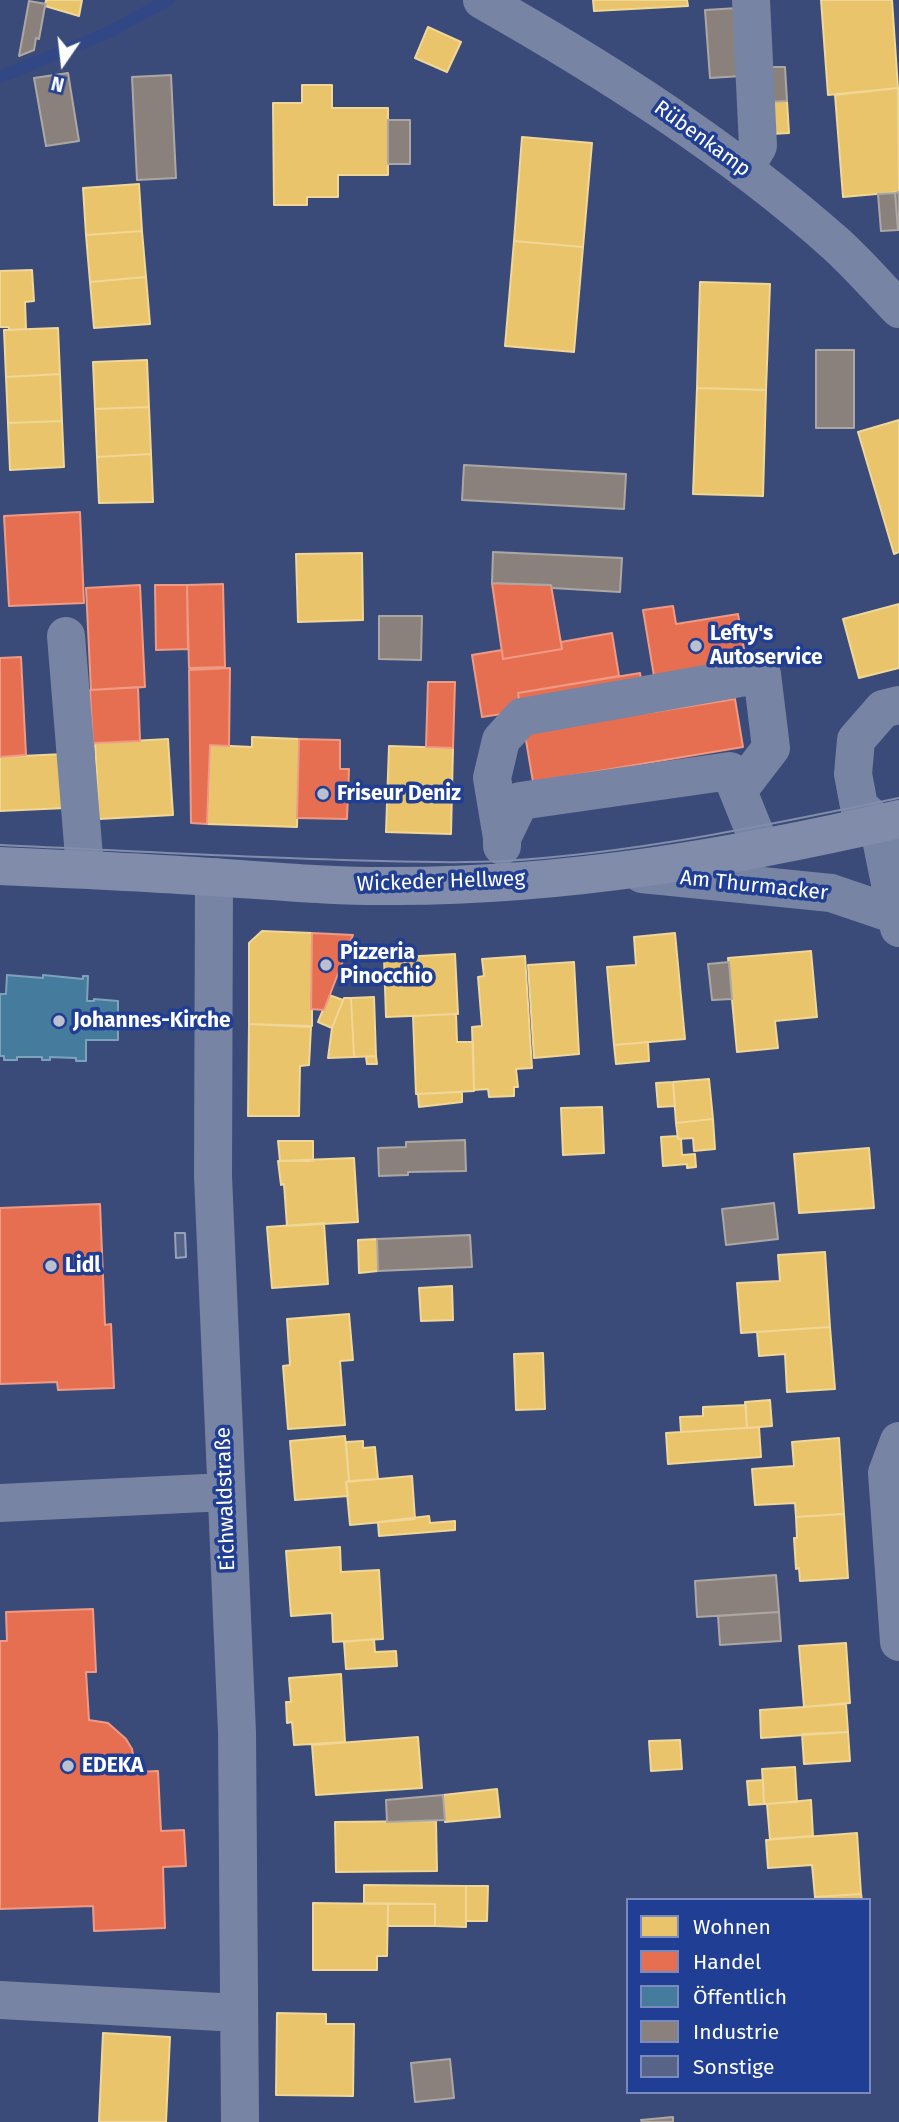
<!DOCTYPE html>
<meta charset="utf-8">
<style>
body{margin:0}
#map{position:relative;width:899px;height:2122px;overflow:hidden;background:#3a4b79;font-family:"Fira Sans",sans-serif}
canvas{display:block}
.legend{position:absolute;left:626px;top:1898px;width:245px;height:196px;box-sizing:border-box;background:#203e93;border:2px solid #798bbe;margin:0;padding:9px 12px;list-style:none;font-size:21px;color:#fff}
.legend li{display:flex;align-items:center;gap:14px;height:35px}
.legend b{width:35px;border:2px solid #798bbe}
.north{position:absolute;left:28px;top:28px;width:70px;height:70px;-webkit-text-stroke:5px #203e93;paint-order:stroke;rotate:194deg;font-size:19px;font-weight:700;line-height:28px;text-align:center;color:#fff}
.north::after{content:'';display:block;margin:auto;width:24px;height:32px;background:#fff;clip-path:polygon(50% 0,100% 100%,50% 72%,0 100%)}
</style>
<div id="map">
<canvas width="899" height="2122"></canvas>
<ul class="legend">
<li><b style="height:19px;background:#e9c46a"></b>Wohnen</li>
<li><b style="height:19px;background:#e76f51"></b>Handel</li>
<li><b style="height:19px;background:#457b9d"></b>Öffentlich</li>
<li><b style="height:19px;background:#8a817c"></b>Industrie</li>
<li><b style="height:19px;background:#576488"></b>Sonstige</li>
</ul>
<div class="north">N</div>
</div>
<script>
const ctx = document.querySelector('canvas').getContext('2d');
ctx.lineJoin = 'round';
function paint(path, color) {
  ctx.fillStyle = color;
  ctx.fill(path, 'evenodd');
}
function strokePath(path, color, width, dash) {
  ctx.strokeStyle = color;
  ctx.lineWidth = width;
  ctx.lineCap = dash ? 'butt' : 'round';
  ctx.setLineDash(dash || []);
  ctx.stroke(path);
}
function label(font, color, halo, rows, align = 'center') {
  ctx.font = font + ' "Fira Sans",sans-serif';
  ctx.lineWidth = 7;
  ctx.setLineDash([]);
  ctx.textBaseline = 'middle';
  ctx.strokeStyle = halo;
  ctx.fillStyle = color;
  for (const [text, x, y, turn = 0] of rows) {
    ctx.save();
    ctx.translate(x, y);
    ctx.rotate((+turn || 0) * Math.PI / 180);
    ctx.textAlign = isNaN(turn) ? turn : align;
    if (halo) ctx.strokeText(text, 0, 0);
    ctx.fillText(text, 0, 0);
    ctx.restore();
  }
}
const homes = new Path2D(`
 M46 0H82L79 16 45 6Z
 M593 0H687L688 6 594 11Z
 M821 0H892L898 88 828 95Z
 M428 27 461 42 447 72 415 58Z
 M302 85H332V108H388V175H338V197H307V205H274L273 103H302Z
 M898 88 899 192 843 197 835 95Z
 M787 101 789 133 771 134 770 102Z
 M522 137 592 143 583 247 514 241Z
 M139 184 142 231 86 235 83 188Z
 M142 231 146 277 90 282 86 235Z
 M514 241 583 247 574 352 505 346Z
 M32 270 34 301 25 302 26 329 9 330V327H0V271Z
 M146 277 150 324 94 328 90 282Z
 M700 282 770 284 766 390 697 388Z
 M58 328 60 374 6 377 4 330Z
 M147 360 149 407 95 409 93 362Z
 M60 374 62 421 8 423 6 377Z
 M697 388 766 390 763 496 693 494Z
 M149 407 151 454 97 457 95 409Z
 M899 420V552L894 554 858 432Z
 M62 421 64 467 10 470 8 423Z
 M151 454 153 502 99 503 97 457Z
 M362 553 363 620 298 622 296 554Z
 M899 604V668L859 678 843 619Z
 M252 737 299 739 297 827 207 824 210 745 252 747Z
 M168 739 173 815 99 819 95 743Z
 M389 746 453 748 451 834 386 832Z
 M64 754 66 808 0 811V757Z
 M262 931 312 933V1026L249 1024V943Z
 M675 933 685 1039 614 1045 607 967 636 965 634 937Z
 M811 951 817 1017 775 1021 778 1048 737 1052 728 958Z
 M455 954 458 1014 386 1017 384 958Z
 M525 956 532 1068 516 1069 518 1087H514V1096L489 1097 488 1089 474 1090 472 1027 482 1026 478 977 484 976 482 959Z
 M574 962 579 1054 534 1058 528 965Z
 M329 995 343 1000 332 1028 318 1022Z
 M374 997 376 1056 354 1057 351 998Z
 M344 998H351L354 1057 328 1058 332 1028Z
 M456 1014 457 1042H473L474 1091 416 1094 413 1016Z
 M249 1024 311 1027 309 1065 300 1066 299 1116H248Z
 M648 1042 649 1061 616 1064 614 1045Z
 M376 1056 377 1064H367L366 1057Z
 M709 1079 713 1119 676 1123 673 1082Z
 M673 1082 675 1106 658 1107 656 1083Z
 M462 1092V1102L419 1107 418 1094Z
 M602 1107 604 1153 563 1155 561 1108Z
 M713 1119 715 1149 694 1151 693 1138 678 1139 676 1123Z
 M678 1136V1139H681L682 1155 695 1154 696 1167 687 1168V1164L663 1166 661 1137Z
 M278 1141H313V1161H280Z
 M869 1148 874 1208 799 1213 794 1154Z
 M354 1158 358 1222 287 1226 284 1184 281 1185 278 1161Z
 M324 1223 328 1284 272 1288 267 1227Z
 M377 1239 378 1271 359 1273 358 1240Z
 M825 1252 830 1327 741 1333 737 1283 780 1281 778 1255Z
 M452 1286 453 1320 421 1321 419 1288Z
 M349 1314 353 1360 340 1361 345 1425 288 1429 283 1366 290 1365 287 1319Z
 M830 1327 835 1389 787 1392 785 1354 759 1356 757 1332Z
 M543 1353 545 1409 516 1410 514 1354Z
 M770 1400 772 1426 747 1428 745 1402Z
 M746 1405 747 1428 681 1432 680 1417 703 1416V1407Z
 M759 1427 761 1457 668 1464 666 1433Z
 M345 1436 349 1481 346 1482 348 1496 295 1500 290 1441Z
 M839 1438 844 1514 796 1517 795 1503 755 1505 752 1469 794 1466 792 1442Z
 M363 1441V1448L375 1447 378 1479 349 1481 346 1442Z
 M412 1476 415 1519 350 1525 346 1482Z
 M844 1514 848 1578 800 1581 799 1568 796 1569 794 1538H797L796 1517Z
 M429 1516 430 1523 455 1521V1530L379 1536 378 1522Z
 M340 1547 341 1572 379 1570 383 1639 333 1642 332 1613 291 1616 286 1551Z
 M374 1639 375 1652 396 1651 397 1666 346 1669 344 1642Z
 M846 1643 850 1703 804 1707 799 1646Z
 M341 1674 345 1742 294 1745 292 1722 287 1723 286 1702H291L289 1678Z
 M846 1704 848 1732 761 1738 760 1710Z
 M848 1732 850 1761 804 1764 802 1734Z
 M418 1737 422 1788 316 1795 312 1745Z
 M680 1740 682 1769 651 1771 649 1741Z
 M795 1767 797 1802 764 1804 762 1769Z
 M763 1780 764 1804 749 1805 747 1781Z
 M497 1789 500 1817 445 1822 443 1795Z
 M811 1800 813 1836 770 1839 767 1804Z
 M436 1821 437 1871 336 1872 335 1822Z
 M857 1833 861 1894 815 1897 812 1865 768 1868 766 1840Z
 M364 1885 466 1886V1927L435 1926V1904L364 1903Z
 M466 1886H488L487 1921H466Z
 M861 1894 862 1900H815V1897Z
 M313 1903 388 1904 387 1956H377V1970H313Z
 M388 1904H435V1926H388Z
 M277 2013 326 2014V2024H354L353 2096 276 2095Z
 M103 2033 170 2037 166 2122H99Z`);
paint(homes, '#e9c46a');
strokePath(homes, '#f0d697', 2);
const shops = new Path2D(`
 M80 512 84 603 9 606 4 516Z
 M492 583 551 585 562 649 503 659Z
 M223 584 225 667 189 668 187 585Z
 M140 585 145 687 91 690 86 588Z
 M155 585H187L188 649 156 650Z
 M673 606 676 624 738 614 747 667 655 682 643 610Z
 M612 633 619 676 518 693 521 711 482 717 472 655 502 650 503 659 562 649 561 642Z
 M21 657 26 755 0 757V658Z
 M230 668 229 746 210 745 207 824 191 823 189 670Z
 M640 673 647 713 735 699 743 747 533 782 518 693Z
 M428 682H455L453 748 426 747Z
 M138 687 140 741 95 743 93 746 90 690Z
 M299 739 340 740V769H349L347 819 297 818Z
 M312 933 353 935 324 1010 311 1009Z
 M100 1204 105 1325 111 1324 114 1388 58 1390 57 1382 0 1384V1208Z
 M93 1609 96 1672H86L89 1720 108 1723 126 1739 132 1749 136 1772 158 1771 161 1831 184 1830 186 1866 163 1867 165 1928 94 1931 93 1906 0 1909V1641H7L6 1612Z`);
paint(shops, '#e76f51');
strokePath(shops, '#ee9a85', 2);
const public = new Path2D(`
 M7 975 43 978V975L83 979V976H88L87 1001H94V999L118 1001V1040H86V1061H76V1058L50 1057V1060H42V1057H17V1060H4V1056H0V994H6Z`);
paint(public, '#457b9d');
strokePath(public, '#7da3ba', 2);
const industry = new Path2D(`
 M29 1 46 4 45 6 39 39 36 38 34 50 19 56Z
 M738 8 742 76 710 78 705 10Z
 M768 67H785L787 101 770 102Z
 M68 73 79 141 46 146 34 78Z
 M171 75 176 178 137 180 132 77Z
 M388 120H410V164H388Z
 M899 192V230H898L895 193Z
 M895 193 898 230 881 231 878 194Z
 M816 350H854V428H816Z
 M464 465 626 474 624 509 462 500Z
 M493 552 622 558 620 592 552 588 551 585 492 583Z
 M379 616H422L421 660 379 659Z
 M729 962 732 999 712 1000 708 964Z
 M465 1140 466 1171 408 1172V1175L379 1176 378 1148 406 1147V1142Z
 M774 1203 778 1239 726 1245 722 1209Z
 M470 1235 472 1267 378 1271 377 1239Z
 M776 1575 779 1612 697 1617 695 1581Z
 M779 1612 781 1641 720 1645 718 1616Z
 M443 1795 445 1820 387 1822 386 1800Z
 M450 2059 454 2098 415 2102 411 2063Z
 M673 2117V2122H642L641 2120Z`);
paint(industry, '#8a817c');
strokePath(industry, '#ada7a3', 2);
strokePath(new Path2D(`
 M0 77 107 33 168 0`), '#324786', 12);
const building = new Path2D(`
 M175 1233H185L186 1257 176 1258Z`);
paint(building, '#576488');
strokePath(building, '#97a1ba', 2);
strokePath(new Path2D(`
 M482 0C607 71 728 148 836 244 858 264 878 287 899 309
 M744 169 758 146 751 0
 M66 636 85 869
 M899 705 883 709 856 740 853 774 859 806 878 824 899 928
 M502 838 492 778 501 740 522 717 762 674 771 748 738 791
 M502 846V838L520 801 730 771 761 848
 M642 874 831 893 896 915
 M214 877 213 1176 237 1732 240 2122
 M899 1441 887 1473 899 1642
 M0 1503 225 1492
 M0 2000 238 2013`), '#7884a4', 38);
strokePath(new Path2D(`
 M0 866C70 869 141 872 211 877 273 881 334 887 396 886 565 886 735 857 899 819`), '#818cab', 38);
strokePath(new Path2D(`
 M0 845C114 850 229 857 344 860 396 861 449 864 502 861 636 853 768 825 899 798`), '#828dab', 2);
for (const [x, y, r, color] of [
 [696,646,7,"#bac0d0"],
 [323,794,7,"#bac0d0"],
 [326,965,7,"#bac0d0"],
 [59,1021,7,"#bac0d0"],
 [51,1266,7,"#bac0d0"],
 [68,1766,7,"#bac0d0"]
]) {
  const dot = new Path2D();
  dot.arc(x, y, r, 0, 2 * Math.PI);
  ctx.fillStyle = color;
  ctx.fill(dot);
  strokePath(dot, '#203e93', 2.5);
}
label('21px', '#fff', '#203e93', [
 ["Rübenkamp",702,139,36],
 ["Wickeder Hellweg",441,882,-2],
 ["Am Thurmacker",754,886,6],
 ["Eichwaldstraße",226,1499,-92]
]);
label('bold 21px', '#fff', '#203e93', [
 ["Lefty's",710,634],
 ["Autoservice",710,658],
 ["Friseur Deniz",337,794],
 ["Pizzeria",340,953],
 ["Pinocchio",340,977],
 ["Johannes-Kirche",73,1021],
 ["Lidl",65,1266],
 ["EDEKA",82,1766]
], 'left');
</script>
